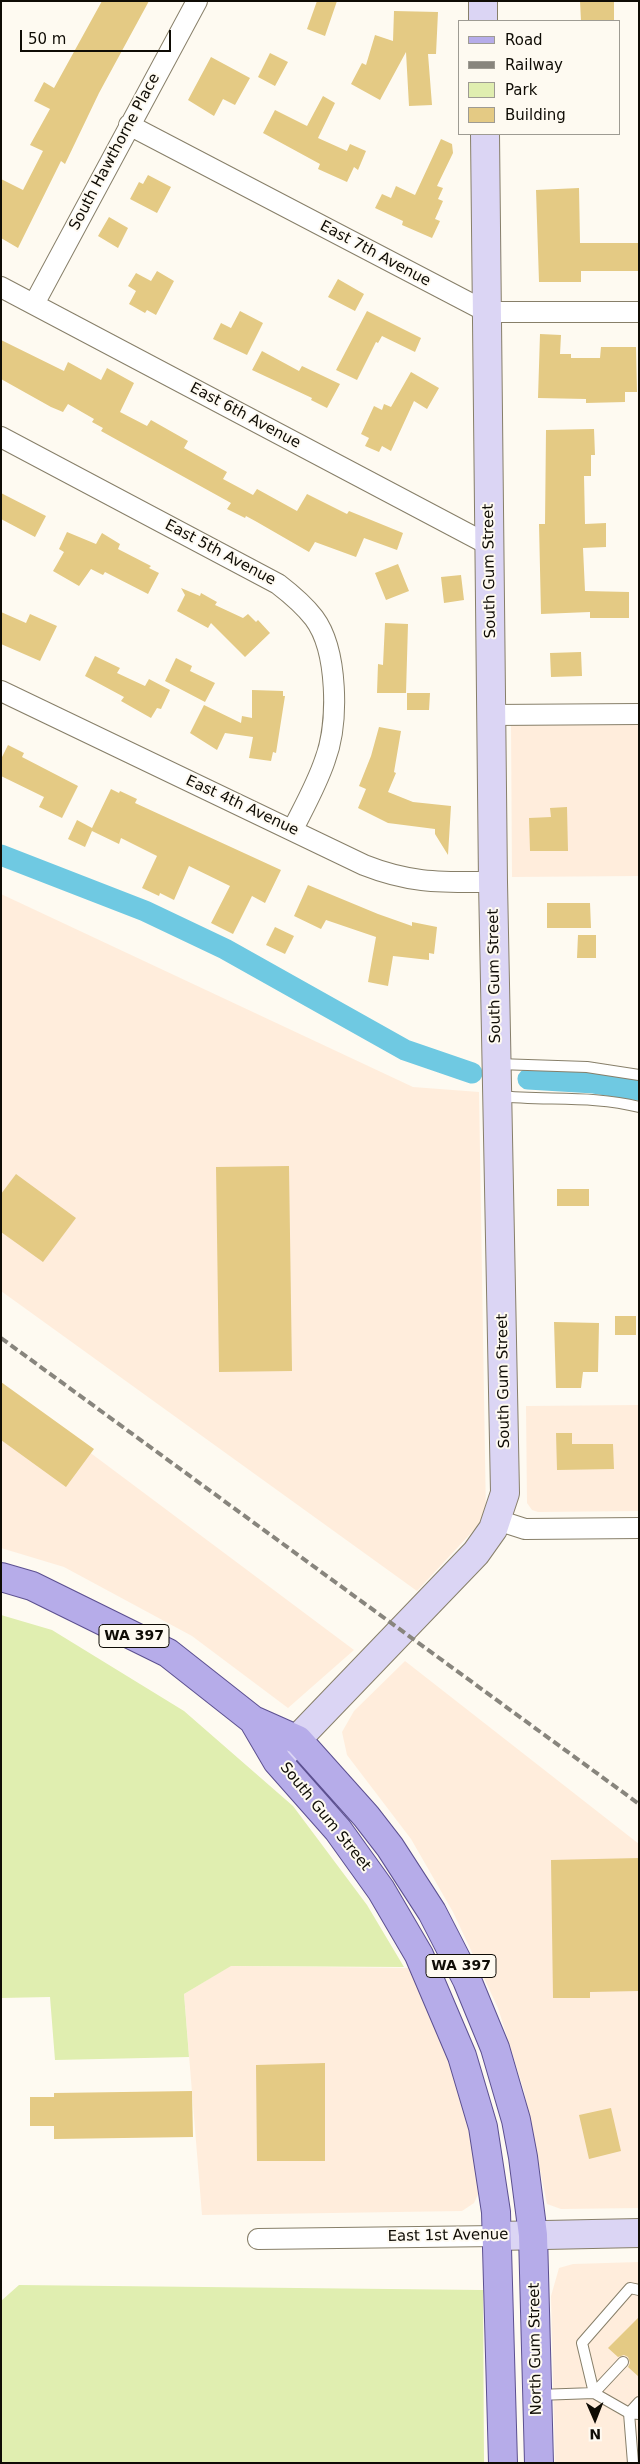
<!DOCTYPE html>
<style>
body{margin:0}
#map{position:relative;width:640px;height:2464px;overflow:hidden;background:#fefaf1;font-family:"DejaVu Sans",sans-serif}
canvas{display:block}
.frame{position:absolute;inset:0;border:2px solid #0f0c05;pointer-events:none}
.legend{position:absolute;left:458px;top:20px;width:162px;height:115px;box-sizing:border-box;background:#fefaf1;border:1px solid #9e9b93;margin:0;padding:6px 9px;list-style:none;font-size:15px;color:#0f0c05}
.legend li{display:flex;align-items:center;gap:10px;height:25px}
.legend b{width:25px;border:1px solid #9e9b93}
.north{position:absolute;left:570px;top:2394px;width:50px;height:50px;-webkit-text-stroke:4px #fefaf1;paint-order:stroke;rotate:179deg;font-size:14px;font-weight:700;line-height:20px;text-align:center;color:#0f0c05}
.north::after{content:'';display:block;margin:auto;width:18px;height:22px;background:#0f0c05;clip-path:polygon(50% 0,100% 100%,50% 72%,0 100%)}
.scale{position:absolute;left:20px;top:30px;width:151px;height:22px;box-sizing:border-box;border:2px solid #0f0c05;border-top:0;padding-left:6px;font-size:15px;line-height:18px;white-space:nowrap;color:#0f0c05;-webkit-text-stroke:4px #fefaf1;paint-order:stroke}
</style>
<div id="map">
<canvas width="640" height="2464"></canvas>
<div class="frame"></div>
<ul class="legend">
<li><b style="height:6px;background:#b6ace9"></b>Road</li>
<li><b style="height:6px;background:#88857d"></b>Railway</li>
<li><b style="height:14px;background:#e0eeb0"></b>Park</li>
<li><b style="height:14px;background:#e4ca84"></b>Building</li>
</ul>
<div class="north">N</div>
<div class="scale">50 m</div>
</div>
<script>
const ctx = document.querySelector('canvas').getContext('2d');
ctx.lineJoin = 'round';
function paint(path, color) {
  ctx.fillStyle = color;
  ctx.fill(path, 'evenodd');
}
function strokePath(path, color, width, dash) {
  ctx.strokeStyle = color;
  ctx.lineWidth = width;
  ctx.lineCap = dash ? 'butt' : 'round';
  ctx.setLineDash(dash || []);
  ctx.stroke(path);
}
function label(font, color, halo, rows, align = 'center') {
  ctx.font = font + ' "DejaVu Sans",sans-serif';
  ctx.lineWidth = 4;
  ctx.setLineDash([]);
  ctx.textBaseline = 'middle';
  ctx.strokeStyle = halo;
  ctx.fillStyle = color;
  for (const [text, x, y, turn = 0] of rows) {
    ctx.save();
    ctx.translate(x, y);
    ctx.rotate((+turn || 0) * Math.PI / 180);
    ctx.textAlign = isNaN(turn) ? turn : align;
    if (halo) ctx.strokeText(text, 0, 0);
    ctx.fillText(text, 0, 0);
    ctx.restore();
  }
}
paint(new Path2D(`
 M639 722V876L512 877 511 724Z
 M1 894 413 1087 479 1092 486 1517 417 1591 1 1291Z
 M1 1386 354 1650 288 1708 192 1636 64 1567 1 1548Z
 M639 1405V1511L538 1512 532 1510 527 1503 526 1406Z
 M405 1661 639 1844V2208L561 2209 547 2204 524 2091 498 2008 453 1912 411 1839 347 1755 342 1732 354 1711Z
 M230 1966 412 1968 441 2038 463 2102 481 2188 474 2203 462 2211 202 2215 184 1994Z
 M639 2262V2463H555L551 2296 559 2268 573 2264Z`), '#ffeddc');
paint(new Path2D(`
 M1 1615 52 1630 184 1711 293 1806 367 1905 404 1967 231 1966 184 1994 189 2057 55 2060 50 1997 1 1998Z
 M19 2285 483 2290 484 2463H1V2301Z`), '#e0eeb0');
strokePath(new Path2D(`
 M1 855 145 911 225 949 405 1050 472 1073
 M528 1079 594 1083 639 1090`), '#6fc9e2', 21);
paint(new Path2D(`
 M102 1H149L99 93 65 164 61 161 18 248 1 238V179L23 190 43 151 30 145 50 109 34 101 44 82 54 88Z
 M317 1H337L325 36 307 29Z
 M580 1H614V21H581Z
 M394 11 438 12 436 54H428L432 105 409 106 406 52 380 100 351 84 362 63 366 65 375 35 393 41Z
 M270 53 288 62 275 86 258 77Z
 M211 57 250 78 235 105 223 99 214 116 188 100Z
 M323 96 335 103 318 138 347 151 350 144 366 151 358 170 354 167 347 182 318 169 320 164 263 133 275 110 307 126Z
 M441 139 452 144 453 153 437 186 443 188 438 199 443 201 435 219 440 221 432 238 402 225 403 221 375 208 382 194 391 198 396 186 415 195Z
 M148 175 171 187 157 213 130 199 139 182 143 184Z
 M579 188 580 243H639V271H581V282H539L536 190Z
 M109 217 128 228 118 248 98 236Z
 M157 271 174 281 156 315 147 310 145 313 129 304 136 291 128 286 136 273 151 281Z
 M338 279 364 294 355 311 328 297Z
 M240 311 263 323 247 355 213 339 221 323 231 328Z
 M367 311 421 338 415 352 382 336 378 343 376 342 357 380 336 370Z
 M540 334 561 335 560 354H571V358H600L601 347H636L637 392H625V402L586 403V399L538 398Z
 M1 340 64 371 68 362 101 380 107 368 134 383 120 412 147 426 151 420 188 441 184 448 227 472 223 479 253 495 257 489 297 511 307 494 347 514 349 511 403 533 397 550 364 538 356 557 315 542 309 552 257 522 246 516 245 518 227 509 231 503 101 431 103 428 92 422 94 419 68 404 63 412 51 407 1 379Z
 M262 351 299 371 302 366 340 384 327 408 311 400 312 398 252 370Z
 M411 372 439 388 427 409 414 401 391 451 382 446 379 452 365 446 369 438 361 434 374 406 382 410 384 404 391 407Z
 M594 429 595 455H591V476H584L585 524 606 523V547L583 548 585 591 629 592V618H590V612L541 614 539 524H545L546 430Z
 M1 493 46 516 35 537 1 519Z
 M67 532 96 544 102 533 120 544 118 549 151 566 149 568 159 573 148 594 105 572 103 575 91 569 79 586 53 571 64 552 59 549Z
 M398 564 409 591 386 600 375 573Z
 M461 575 464 600 444 603 441 577Z
 M181 588 200 596 201 593 217 602 215 605 243 618 248 614 256 622 258 620 270 633 245 657 211 623 208 628 177 611 185 595Z
 M1 612 26 623 30 614 57 626 40 661 1 644Z
 M385 623 408 624 406 693H377L378 664 383 665Z
 M581 652 582 676 551 677 550 653Z
 M95 656 120 668 117 673 145 686 149 679 170 690 161 709 157 708 151 718 121 701 124 697 85 676Z
 M176 658 192 666 190 671 215 683 205 702 165 681Z
 M252 690 283 691V696H285L276 753 273 752 271 761 249 758 253 737 225 733 217 750 190 733 204 705 241 723 242 716 252 718Z
 M407 693H430L429 710H407Z
 M379 727 401 731 394 772 396 773 388 792 413 802 451 806 448 855 435 834V829L388 823 358 808 366 789 359 786 371 756Z
 M8 745 24 753 22 757 78 786 62 818 39 807 44 797 1 776V759Z
 M111 789 119 793 120 791 137 799 135 803 281 870 265 903 252 896 233 934 211 923 230 886 189 866 174 900 160 893 159 896 142 888 157 856 121 838 119 844 92 831 85 847 68 839 77 820 92 828Z
 M567 807 568 851H530L529 818 551 817 550 808Z
 M308 885 378 914 412 926V922L437 927 434 954 429 953V960L393 956 388 986 368 982 376 937 326 920 321 929 294 916Z
 M547 903H590L591 928H547Z
 M275 927 294 936 285 954 266 945Z
 M578 935H596V958H577Z
 M289 1166 292 1371 219 1372 216 1167Z
 M16 1174 76 1218 43 1262 1 1232V1194Z
 M557 1189H589V1206H557Z
 M615 1316H636V1335H615Z
 M554 1322 599 1323 598 1372H583L581 1388H556Z
 M1 1382 94 1449 66 1487 1 1440Z
 M556 1433H572V1444H613L614 1469 557 1470Z
 M639 1858V1991L590 1992V1998H553L551 1860Z
 M325 2063V2161H257L256 2065Z
 M192 2091 193 2137 54 2139V2126H30V2097H54V2093Z
 M611 2108 621 2151 589 2159 579 2115Z
 M639 2317V2377L628 2367 630 2363 628 2357 624 2355 618 2357 608 2348Z`), '#e4ca84');
const lane = new Path2D(`
 M498 1064 587 1067 639 1075
 M499 1096C545 1101 593 1095 639 1107
 M594 2393 582 2343 630 2288 639 2290
 M594 2393 623 2362
 M538 2395 594 2393 629 2413 639 2402
 M633 2463 629 2413 639 2414`);
const street = new Path2D(`
 M129 125 487 312H639
 M1 287 489 545
 M34 304 197 1
 M1 437 278 584C291 594 304 605 314 618 338 650 339 723 325 760 317 784 304 807 293 829
 M1 691 364 865C412 884 442 882 493 882
 M492 715 639 714
 M497 1520 525 1529 639 1528
 M258 2239 498 2236`);
const secondary = new Path2D(`
 M483 1V21
 M281 1756 476 1553 493 1529 505 1493 493 882 485 134
 M498 2236 639 2233`);
const primary = new Path2D(`
 M1 1577 32 1586 168 1653 253 1720 298 1740 366 1816 390 1847 432 1912 467 1980 495 2048 516 2120 523 2157 533 2235 539 2463
 M253 1720 277 1761 338 1830 381 1890 419 1955 462 2056 483 2127 496 2212 503 2463`);
strokePath(lane, '#877f69', 12);
strokePath(street, '#877f69', 22);
strokePath(secondary, '#877f69', 30);
strokePath(primary, '#5c5090', 30);
strokePath(lane, '#fff', 10);
strokePath(street, '#fff', 20);
strokePath(secondary, '#dbd5f4', 28);
strokePath(primary, '#b6ace9', 28);
strokePath(new Path2D(`
 M1 1338 639 1804`), '#88857d', 4, [8, 4]);
for (const [x, y, w] of [
 [134,1636,70],
 [461,1966,70]
]) {
  const box = new Path2D();
  box.roundRect(x - w / 2, y - 11.5, w, 23, 4);
  ctx.fillStyle = '#fefaf1';
  ctx.fill(box);
  strokePath(box, '#0f0c05', 1);
}
label('bold 14px', '#0f0c05', null, [
 ["WA 397",134,1636],
 ["WA 397",461,1966]
]);
label('15px', '#0f0c05', '#fefaf1', [
 ["South Hawthorne Place",115,152,-62],
 ["East 7th Avenue",375,254,28],
 ["East 6th Avenue",245,416,28],
 ["East 5th Avenue",220,553,28],
 ["South Gum Street",490,571,-91],
 ["East 4th Avenue",242,806,25],
 ["South Gum Street",495,976,-91],
 ["South Gum Street",504,1381,-91],
 ["South Gum Street",325,1817,51],
 ["East 1st Avenue",448,2236,-1],
 ["North Gum Street",536,2349,-91]
]);
</script>
